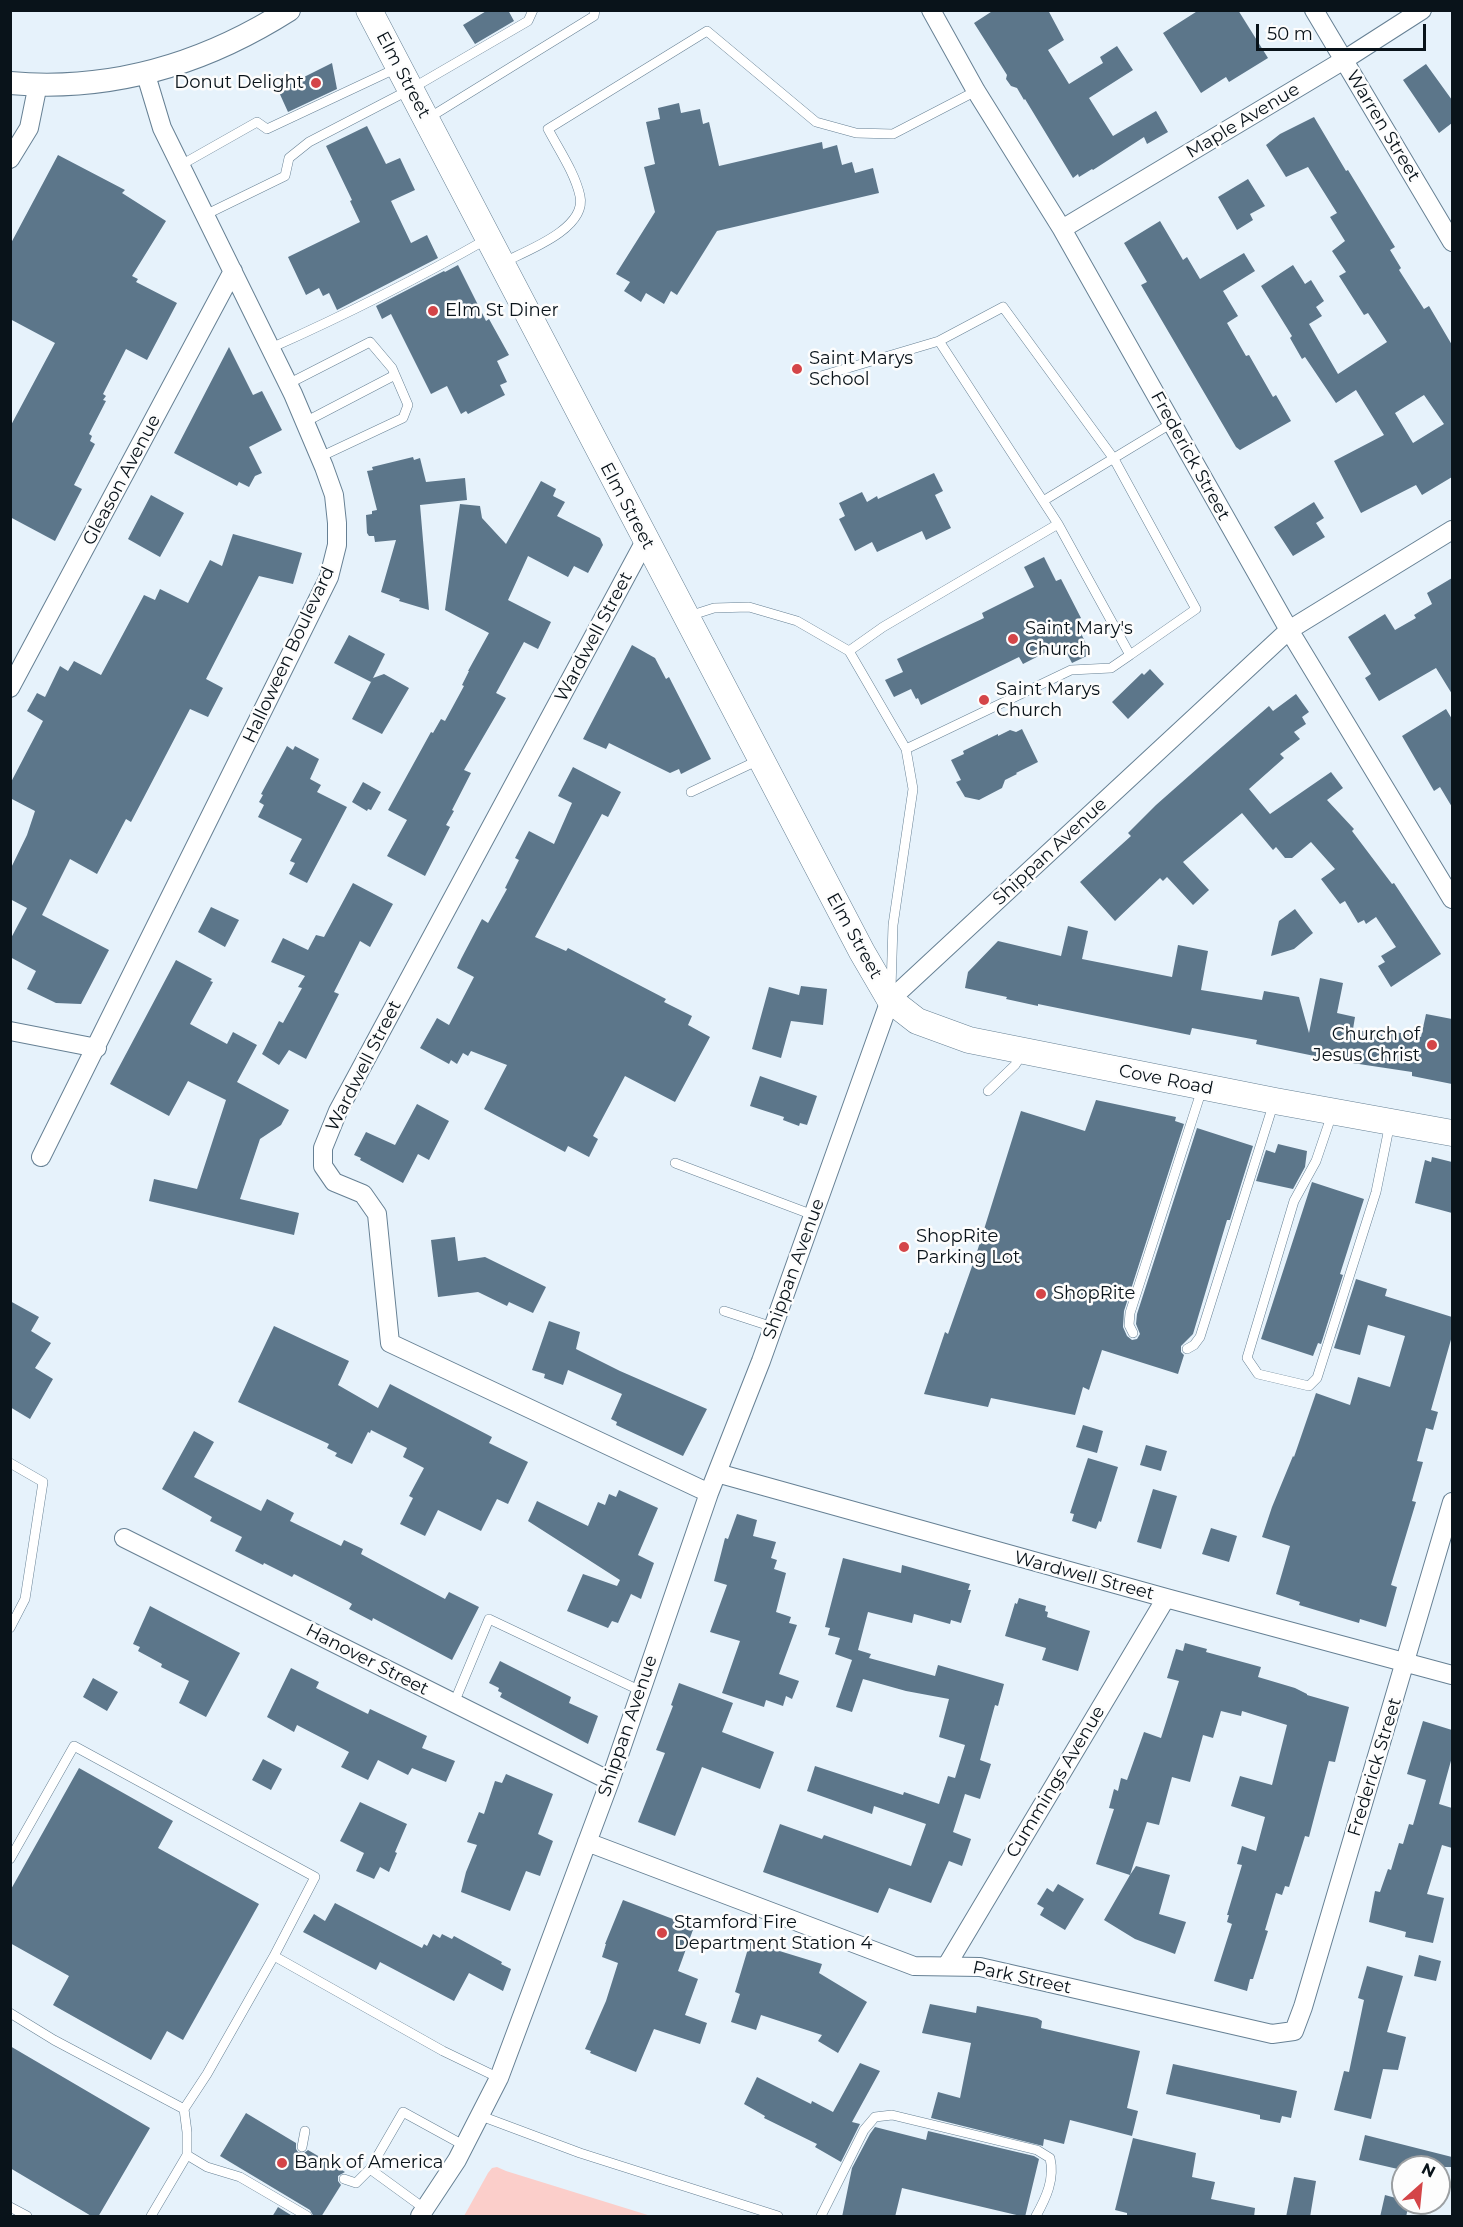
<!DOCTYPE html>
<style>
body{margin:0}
#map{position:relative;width:1463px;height:2227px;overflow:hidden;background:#e6f2fb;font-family:Montserrat,sans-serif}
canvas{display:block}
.frame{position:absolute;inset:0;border:12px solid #09131a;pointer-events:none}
.north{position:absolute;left:1391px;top:2155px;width:60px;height:60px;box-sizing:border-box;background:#fdfdfd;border:2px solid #9b9fa2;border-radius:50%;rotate:27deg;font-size:16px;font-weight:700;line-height:24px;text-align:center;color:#09131a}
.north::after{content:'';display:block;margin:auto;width:21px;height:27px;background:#d44548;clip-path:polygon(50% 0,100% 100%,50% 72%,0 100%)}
.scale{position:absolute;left:1256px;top:24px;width:170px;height:27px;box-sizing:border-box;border:3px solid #09131a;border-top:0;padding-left:8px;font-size:18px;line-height:21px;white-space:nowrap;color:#09131a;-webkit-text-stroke:4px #fdfdfd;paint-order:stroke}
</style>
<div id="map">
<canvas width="1463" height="2227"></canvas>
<div class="frame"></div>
<div class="north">N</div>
<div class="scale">50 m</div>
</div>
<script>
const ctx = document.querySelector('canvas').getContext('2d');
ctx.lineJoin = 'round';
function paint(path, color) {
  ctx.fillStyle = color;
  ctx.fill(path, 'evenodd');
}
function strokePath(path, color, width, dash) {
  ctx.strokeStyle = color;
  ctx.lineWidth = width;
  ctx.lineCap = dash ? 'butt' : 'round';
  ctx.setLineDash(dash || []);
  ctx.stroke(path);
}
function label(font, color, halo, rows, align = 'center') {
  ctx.font = font + ' Montserrat,sans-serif';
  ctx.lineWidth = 5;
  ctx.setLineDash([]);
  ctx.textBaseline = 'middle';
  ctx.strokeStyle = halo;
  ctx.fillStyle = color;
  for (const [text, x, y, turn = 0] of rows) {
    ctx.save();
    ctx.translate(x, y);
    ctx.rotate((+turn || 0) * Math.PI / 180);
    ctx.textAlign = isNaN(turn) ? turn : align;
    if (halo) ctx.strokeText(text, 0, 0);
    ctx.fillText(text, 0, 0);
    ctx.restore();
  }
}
paint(new Path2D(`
 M497 2167 506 2171 651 2216H464L488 2173 492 2168Z`), '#fbceca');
paint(new Path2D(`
 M488 10H508L514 21 475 44 463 25Z
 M994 10H1048L1064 40 1048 50 1069 84 1103 63 1100 57 1117 46 1133 70 1089 98 1113 136 1156 111 1168 132 1147 144 1144 137 1093 170 1092 169 1079 177 1078 174 1073 178 1025 99 1024 100 1017 88 1011 86 1006 79 1007 75 974 23Z
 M1199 10H1238L1268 58 1229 82 1226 77 1201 93 1163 33Z
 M332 63 337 89 288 112 278 90Z
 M1426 64 1452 100V123L1439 133 1403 80Z
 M679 103 681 113 700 109 703 124 709 122 719 166 822 142 823 149 837 145 842 165 852 162 855 173 873 168 879 193 717 231 677 295 671 291 664 304 646 293 641 302 624 291 630 282 616 274 655 212 644 167 655 164 646 122 660 119 658 108Z
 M1314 117 1346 171 1348 170 1395 247 1390 250 1401 268 1399 270 1424 309 1429 306 1452 345V477L1422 495 1416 485 1361 513 1334 461 1384 435 1356 390 1336 403 1305 357 1302 359 1290 338 1292 336 1261 286 1293 265 1305 284 1311 280 1324 301 1316 307 1322 316 1309 324 1338 374 1387 342 1368 313 1364 315 1339 276 1346 272 1332 251 1345 241 1330 217 1337 213 1308 167 1286 177 1266 145 1280 134ZM1424 395 1444 424 1413 443 1395 413Z
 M367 126 386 164 400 158 415 190 391 201 411 243 427 235 438 258 337 310 329 293 323 296 319 288 306 295 288 257 360 222 350 201 352 200 326 146Z
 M58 155 125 190 122 193 166 221 132 276 138 279 136 282 177 303 147 360 126 349 103 394 106 396 103 400 106 401 89 434 92 436 90 441 95 444 74 485 82 489 55 541 10 517V427L55 343 10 319V245Z
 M1248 179 1265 206 1250 214 1253 220 1237 230 1218 197Z
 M1160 221 1183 260 1187 257 1200 279 1244 253 1255 271 1223 291 1238 316 1227 323 1246 356 1249 355 1273 397 1276 395 1291 421 1240 450 1236 447 1141 285 1147 282 1124 243Z
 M458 265 486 321 489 319 509 355 497 361 507 382 500 385 505 395 468 414 466 411 461 414 447 386 431 394 391 314 382 319 376 306 444 271 445 272Z
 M229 347 253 395 262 391 282 430 249 447 262 473 255 476 249 487 239 482 237 486 174 453Z
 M413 457 414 460 420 458 426 482 465 478 467 500 420 505 429 610 399 601 400 599 381 592 396 540 375 542 374 536H369L367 533 366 515 372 514V511L377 510 367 471 373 470 372 467Z
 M934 473 943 491 935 495 951 528 926 540 922 531 877 552 872 542 855 551 839 519 845 516 839 503 862 492 867 502 877 496 878 499Z
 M541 481 556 489 553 496 565 502 557 516 600 538 603 545 588 573 574 566 568 577 528 556 508 600 551 622 538 649 524 642 496 693 506 698 464 770 471 773 452 810 454 811 446 825 450 827 425 876 387 856 407 820 388 810 431 732 433 733 441 719 445 721 464 686 462 685 469 671H468L489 633 445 610 460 504 480 506 482 518 506 544Z
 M151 495 184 513 160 557 128 539Z
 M1314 502 1324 518 1316 523 1325 537 1293 556 1274 527Z
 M233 534 302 553 293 584 259 576 206 679 223 688 208 717 190 709 131 822 126 819 97 874 70 859 42 915 109 950 81 1004 56 1003 27 989 36 971 10 957V940L27 908 10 899V870L27 835 35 811 10 798V784L43 721 27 711 37 693 45 697 60 666 68 671 74 661 101 675 144 595 155 600 160 589 188 603 210 560 222 566Z
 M1044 557 1056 581 1061 579 1081 618 1075 621 1091 654 1072 663 1062 644 1023 664 1019 657 923 704 921 705 918 698 916 699 911 689 894 697 885 680 903 672 897 659 984 618 982 613 1034 587 1024 567Z
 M1452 578V694L1436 668 1379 701 1365 678 1371 674 1348 637 1385 614 1395 630 1416 618 1414 615 1432 604 1427 593Z
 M349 635 385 654 371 682 334 663Z
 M632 645 655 658 666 679 669 677 711 759 681 774 679 769 670 773 609 743 606 749 583 739Z
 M1150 669 1164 684 1128 719 1112 702 1142 673 1144 675Z
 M384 674 409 688 382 734 352 719 373 678Z
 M1296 694 1309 712 1302 717 1306 724 1294 732 1300 739 1280 754 1284 758 1249 789 1270 814 1331 772 1343 788 1327 800 1354 829 1352 831 1392 884 1394 883 1441 954 1391 987 1378 966 1385 962 1381 956 1396 947 1376 917 1366 924 1364 920 1358 923 1345 901 1340 904 1321 879 1335 869 1311 842 1292 858H1285L1276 847 1273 850 1242 813 1183 862 1209 890 1193 905 1167 877 1163 881 1160 878 1115 921 1080 882 1131 836 1128 833 1156 805 1215 753 1269 706 1273 711Z
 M1446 709 1452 719V807L1440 787 1434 791 1402 736Z
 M1022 729 1038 762 1016 773 1017 774 1005 780 1002 788 979 800 965 797 956 782 961 780 951 760 964 754 963 751 998 734V736L1010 730 1016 732Z
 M287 746 293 750 295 746 319 759 310 779 321 785 317 792 347 807 307 883 289 874 295 863 290 861 302 839 258 817 264 805 259 802 263 795 261 794Z
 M573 767 621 792 608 817 602 814 535 937 566 951 568 948 666 999 664 1002 692 1016 688 1025 710 1037 675 1102 625 1076 593 1136 598 1139 589 1157 568 1146 565 1152 484 1109 507 1065 471 1051 468 1056 463 1053 457 1064 451 1060 449 1064 420 1048 437 1018 449 1025 474 977 457 968 461 959 482 919 488 923 507 889 505 888 519 860 515 858 529 831 554 844 572 803 558 796Z
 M363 782 381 792 371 810 368 809 367 811 352 802Z
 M353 883 393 904 370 947 360 941 334 992 339 994 306 1059 289 1050 279 1065 262 1054 279 1021 283 1023 302 988 298 987 305 976 271 962 283 938 308 950 316 935 324 937Z
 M211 907 239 920 225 947 198 932Z
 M1295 909 1313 933 1294 949 1271 956 1279 921Z
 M1068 926 1088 931 1082 959 1172 977 1178 945 1208 951 1201 990 1262 1000 1264 991 1299 997 1309 1033 1320 978 1343 983 1337 1013 1355 1017 1353 1029 1389 1036 1390 1031 1421 1037 1426 1014 1452 1019V1084L1412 1076V1072L1339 1061 1256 1044 1257 1040 1192 1028 1190 1035 1038 1004V1006L1006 999 1007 997 965 988 968 972 998 941 1061 956Z
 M176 960 212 979 210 981 213 982 190 1024 227 1044 233 1032 257 1045 237 1082 289 1110 281 1125 260 1139 240 1199 299 1213 294 1235 149 1201 154 1179 197 1189 226 1100 188 1081 169 1116 110 1084Z
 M801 986 827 989 823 1025 791 1021 781 1058 752 1049 769 987 799 995Z
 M760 1076 817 1096 807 1125 800 1123 799 1126 783 1120 784 1117 750 1106Z
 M1096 1100 1176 1117 1175 1121 1184 1124 1124 1311 1123 1327 1127 1336 1132 1340 1137 1339 1140 1334 1136 1324 1137 1314 1197 1128 1253 1146 1230 1220H1227L1193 1334 1181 1346V1352L1184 1355 1178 1374 1102 1350 1089 1390 1083 1387 1075 1415 991 1398 988 1407 924 1394 945 1332 948 1334 976 1255 1021 1111 1085 1131Z
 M417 1104 449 1121 429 1160 418 1154 403 1183 360 1160 361 1158 354 1155 366 1132 395 1145Z
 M1278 1144 1307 1151 1305 1167 1293 1189 1256 1181 1266 1150 1275 1153Z
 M1432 1157 1452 1162V1213L1415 1203 1425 1160 1431 1162Z
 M1312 1182 1364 1199 1340 1274 1343 1275 1321 1344 1318 1343 1313 1356 1261 1339Z
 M455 1237 458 1261 485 1257 546 1287 533 1313 509 1302 507 1306 478 1292 438 1297 431 1240Z
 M1356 1279 1387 1289 1385 1296 1452 1317V1336L1431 1410 1438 1412 1433 1430 1426 1428 1417 1461 1423 1462 1412 1501 1416 1502 1391 1585 1397 1587 1386 1627 1360 1619 1359 1623 1299 1605 1300 1602 1276 1594 1290 1546 1262 1537 1272 1507 1293 1456 1294 1457 1316 1393 1350 1405 1358 1377 1390 1387 1405 1336 1368 1325 1360 1355 1334 1348Z
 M10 1301 39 1317 31 1331 51 1343 35 1368 53 1379 30 1419 10 1407Z
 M549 1321 580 1332 576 1349 620 1371 707 1409 683 1456 616 1425 617 1422 611 1419 622 1394 568 1370 563 1385 544 1378 545 1374 532 1370Z
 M274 1326 349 1361 338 1385 378 1408 390 1384 492 1437 489 1443 528 1462 508 1504 497 1499 481 1531 438 1510 425 1536 400 1524 413 1498 409 1496 424 1468 403 1457 407 1448 371 1430 370 1433 368 1432 352 1464 335 1456 337 1453 327 1448 329 1444 238 1402Z
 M1083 1425 1103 1431 1097 1453 1076 1447Z
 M194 1431 214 1442 194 1477 261 1511 267 1499 294 1513 290 1521 341 1546 344 1540 363 1549 361 1554 445 1599 449 1592 479 1607 452 1660 373 1618 372 1621 349 1609 352 1604 349 1602 294 1574 292 1577 264 1563 263 1565 235 1551 242 1537 210 1521 212 1517 162 1489Z
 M1146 1445 1167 1451 1161 1471 1140 1465Z
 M1088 1458 1118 1467 1101 1522 1099 1521 1096 1529 1072 1521 1074 1514 1070 1513Z
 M1153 1489 1177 1496 1161 1549 1137 1542Z
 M619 1490 658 1508 638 1555 654 1563 641 1599 631 1594 618 1623 612 1621 608 1628 567 1611 583 1574 617 1586 620 1580 528 1521 537 1501 588 1526 598 1502 605 1505 609 1494 616 1497Z
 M737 1514 757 1520 753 1536 776 1542 771 1558 777 1560 774 1569 786 1573 776 1612 791 1617 789 1623 797 1625 779 1674 799 1681 792 1699 786 1696 783 1706 766 1700 764 1707 722 1693 740 1641 710 1632 727 1585 714 1581 725 1538 728 1539Z
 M1211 1528 1237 1536 1229 1562 1202 1554Z
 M843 1558 901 1573 902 1565 970 1584 968 1590H971L961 1623 951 1620 950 1624 914 1614 912 1623 868 1612 858 1650 871 1654 869 1658 935 1676 938 1665 1004 1684 998 1706 995 1705 980 1760 991 1764 980 1799 965 1794 953 1832 971 1839 962 1866 949 1861 931 1903 889 1888 878 1913 763 1872 780 1824 822 1839 824 1835 911 1866 926 1824 874 1806 872 1814 807 1791 815 1766 903 1795 904 1792 939 1804 948 1776 955 1778 965 1745 939 1737 949 1699 906 1691 863 1679 852 1712 836 1707 852 1660 835 1654 840 1638 828 1635 830 1628 825 1627Z
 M1019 1598 1046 1606 1045 1611 1048 1612 1047 1617 1090 1631 1078 1671 1042 1660 1046 1648 1005 1636 1015 1603 1017 1604Z
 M150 1606 240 1653 206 1717 179 1703 189 1681 161 1667 162 1664 138 1651 140 1647 133 1644Z
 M1185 1643 1207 1649 1206 1652 1261 1667 1258 1677 1295 1688 1307 1694V1695L1349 1707 1335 1762 1329 1761 1309 1837 1305 1836 1289 1887 1285 1886 1282 1895 1276 1893 1265 1930 1268 1931 1253 1979H1250L1247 1991 1214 1981 1232 1924 1227 1922 1229 1915H1227L1242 1865 1237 1864 1242 1846 1256 1851 1265 1817 1231 1806 1240 1776 1272 1785 1287 1725 1242 1711 1241 1716 1221 1711 1213 1738 1203 1735 1190 1782 1172 1777 1159 1825 1147 1822 1130 1875 1136 1866 1170 1875 1159 1914 1186 1922 1175 1954 1135 1939 1104 1920 1130 1875 1096 1864 1114 1809 1109 1808 1114 1789 1118 1791 1121 1778 1127 1780 1144 1732 1161 1738 1179 1681 1167 1678 1176 1649 1183 1651Z
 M500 1661 571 1697 569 1703 598 1716 588 1744 500 1697 502 1693 498 1691 499 1688 489 1683Z
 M291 1668 319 1682 316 1688 368 1714 370 1709 427 1736 422 1748 455 1761 446 1782 412 1768 408 1775 378 1760 368 1780 341 1767 349 1752 297 1725 294 1732 267 1717Z
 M93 1678 118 1692 107 1711 83 1697Z
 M679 1683 733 1703 722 1732 774 1752 760 1789 702 1767 675 1836 638 1822 665 1753 656 1750 673 1706 671 1705Z
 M1423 1721 1452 1730V1757L1439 1804 1452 1808V1848L1442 1845 1427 1894 1444 1898 1433 1943 1405 1937 1406 1932 1369 1922 1375 1891 1380 1892 1388 1869 1391 1870 1399 1843 1403 1844 1409 1824 1413 1825 1426 1780 1407 1774Z
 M263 1759 282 1769 271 1790 252 1780Z
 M79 1768 173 1821 158 1848 259 1904 183 2040 167 2031 151 2060 53 2005 69 1976 10 1943V1891Z
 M506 1774 553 1794 538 1834 553 1841 540 1876 526 1871 510 1911 461 1892 466 1872 477 1845 467 1842 479 1812 484 1814 495 1781 502 1783Z
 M360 1802 407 1824 395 1852 397 1853 389 1872 380 1867 374 1879 356 1871 364 1853 340 1841Z
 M1058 1884 1084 1899 1065 1930 1040 1915 1044 1908 1037 1904 1047 1888 1053 1892Z
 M623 1900 694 1927 678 1971 698 1979 685 2015 707 2023 700 2044 654 2029 636 2072 590 2053 591 2051 585 2049 606 2001 618 1963 602 1957 606 1944H605Z
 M335 1903 422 1948 424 1944 427 1946 433 1934 440 1938 442 1934 452 1939 454 1936 502 1962 501 1964 511 1969 503 1991 469 1973 454 2001 380 1962 376 1970 303 1932 314 1914 325 1921Z
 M750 1942 822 1964 819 1973 867 2002 838 2053 818 2041 822 2035 761 2015 756 2030 731 2022 740 1994 735 1992Z
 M1419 1955 1441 1961 1436 1981 1414 1976Z
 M1367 1966 1403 1976 1387 2032 1406 2037 1398 2070 1383 2069 1371 2119 1334 2110 1344 2071 1349 2072 1364 2000 1358 1998Z
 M930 2004 976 2013 977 2006 1037 2018 1042 2021 1041 2028 1140 2051 1127 2108 1138 2111 1132 2136 1070 2120 1064 2144 1044 2139 1043 2146 931 2118 938 2092 960 2098 971 2043 922 2033Z
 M10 2046 150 2128 98 2217H93L10 2168Z
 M860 2063 880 2071 852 2122 860 2124 841 2162 815 2147 817 2144 764 2118 765 2116 744 2104 757 2077 811 2104 812 2101 833 2112Z
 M1173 2064 1297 2091 1291 2118 1282 2116 1280 2123 1260 2119V2115L1166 2094Z
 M246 2113 296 2143V2149L298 2152 304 2153 308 2150 345 2172 338 2176V2181L341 2185 321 2217H314L310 2210 220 2156Z
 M875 2127 926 2140 928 2131 1034 2156 1039 2159 1025 2217 902 2188 895 2217H842L852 2168 870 2134Z
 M1365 2135 1452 2157V2167H1403L1402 2170 1359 2160Z
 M1133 2138 1196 2153 1192 2177 1215 2182 1211 2199 1255 2208 1254 2217H1127V2213L1115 2210Z
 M1294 2177 1316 2181 1310 2217H1286Z
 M1385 2195 1403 2200V2203H1409L1406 2217H1380Z
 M278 2207 294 2217H272Z`), '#5c768a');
const service = new Path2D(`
 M427 119 594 16 595 10
 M181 165 257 122 267 129 397 68
 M205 215 285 176 289 158 309 142 411 89 528 21 533 10
 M502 263C526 251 587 229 580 196 575 173 559 150 548 129L707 31 816 122 856 133 893 134 976 91
 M939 341 1003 307 1114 459 1196 609 1130 655 1058 524
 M271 348C345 315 417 279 487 239
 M821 376 939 341 1058 524 883 627 849 651
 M288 384 370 342 392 368 408 405 403 418 320 457
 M305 422 395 375
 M1043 501 1172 423
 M689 616 714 608 749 607 797 621 849 651 906 749 913 789 893 925 891 988
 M906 749 1071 670 1111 668 1130 655
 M691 792 759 760
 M988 1091 1015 1065 1023 1053
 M1332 1114 1316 1161 1294 1201 1247 1358 1258 1374 1309 1386 1317 1378 1376 1192 1390 1123
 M675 1163 813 1215
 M724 1311 773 1327
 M1133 1333 1129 1325 1130 1313 1202 1089
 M1187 1349 1194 1345 1200 1337 1274 1102
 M10 1463 43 1482 25 1599 10 1628
 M454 1703 489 1619 641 1691
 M10 1859 74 1746 315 1877 274 1956
 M10 2013 54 2040 184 2109
 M481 2116 580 2153 778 2216
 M302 2147 305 2131
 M187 2155V2132L184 2109 207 2074 274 1956 443 2051 499 2078
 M370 2169 425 2209
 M344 2179 356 2183 370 2169 403 2112 465 2146
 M10 2207 27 2216
 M151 2216 187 2155 207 2167 240 2177 307 2216
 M821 2216 864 2130 875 2117 892 2115 1037 2150 1050 2158C1055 2179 1046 2198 1036 2216`);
const minor = new Path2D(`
 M931 10 976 91 1062 229 1289 630 1452 899
 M1314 10 1452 242
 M10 159 29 128 38 84
 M1062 229 1344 60 1422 10
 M645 541 338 1111 323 1148V1166L334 1182 363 1194 377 1214 390 1343 709 1493
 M10 688 233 271
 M10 1031 97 1048
 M41 1157 329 577 337 545V523L334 495 324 467 293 394 162 128 146 75
 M717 1473 1166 1598 1452 1675
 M124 1538 610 1781
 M587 1842 914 1966 980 1967 1272 2034 1294 2031 1303 2007 1452 1502
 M947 1965 1166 1598
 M420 2216 457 2160 499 2078 610 1781 709 1493 761 1361 890 1000 1289 630 1452 530`);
const tertiary = new Path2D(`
 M10 83C112 92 204 64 289 10`);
const secondary = new Path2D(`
 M369 10 862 952 890 1000 917 1021 969 1040 1275 1101 1452 1133`);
strokePath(service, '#668094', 10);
strokePath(minor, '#668094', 20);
strokePath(tertiary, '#668094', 24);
strokePath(secondary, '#668094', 27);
strokePath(service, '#fff', 9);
strokePath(minor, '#fff', 18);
strokePath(tertiary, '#fff', 22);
strokePath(secondary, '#fff', 26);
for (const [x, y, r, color] of [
 [316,83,6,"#d44548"],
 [433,311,6,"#d44548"],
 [797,369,6,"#d44548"],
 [1013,639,6,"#d44548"],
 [984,700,6,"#d44548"],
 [1432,1045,6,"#d44548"],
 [904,1247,6,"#d44548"],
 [1041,1294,6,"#d44548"],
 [662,1933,6,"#d44548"],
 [282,2163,6,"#d44548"]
]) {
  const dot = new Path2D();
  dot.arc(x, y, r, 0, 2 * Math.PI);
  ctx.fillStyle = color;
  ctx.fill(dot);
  strokePath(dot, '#fdfdfd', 2);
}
label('18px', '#09131a', '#fdfdfd', [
 ["Elm Street",403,75,62],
 ["Maple Avenue",1243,121,-31],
 ["Warren Street",1383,126,59],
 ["Frederick Street",1190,456,61],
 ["Gleason Avenue",122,480,-62],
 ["Elm Street",627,506,62],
 ["Wardwell Street",594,637,-62],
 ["Halloween Boulevard",289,655,-65],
 ["Shippan Avenue",1050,852,-43],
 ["Elm Street",854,936,61],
 ["Wardwell Street",364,1066,-63],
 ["Cove Road",1166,1080,11],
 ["Shippan Avenue",794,1269,-70],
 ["Wardwell Street",1084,1576,15],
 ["Hanover Street",367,1660,27],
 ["Shippan Avenue",628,1726,-71],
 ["Frederick Street",1375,1767,-73],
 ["Cummings Avenue",1056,1782,-59],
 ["Park Street",1022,1978,12]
]);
label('18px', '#09131a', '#fdfdfd', [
 ["Donut Delight",304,83,"right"],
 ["Elm St Diner",445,311],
 ["Saint Marys",809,359],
 ["School",809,380],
 ["Saint Mary's",1025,629],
 ["Church",1025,650],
 ["Saint Marys",996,690],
 ["Church",996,711],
 ["Church of",1420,1035,"right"],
 ["Jesus Christ",1420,1056,"right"],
 ["ShopRite",916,1237],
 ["Parking Lot",916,1258],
 ["ShopRite",1053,1294],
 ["Stamford Fire",674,1923],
 ["Department Station 4",674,1944],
 ["Bank of America",294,2163]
], 'left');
</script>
